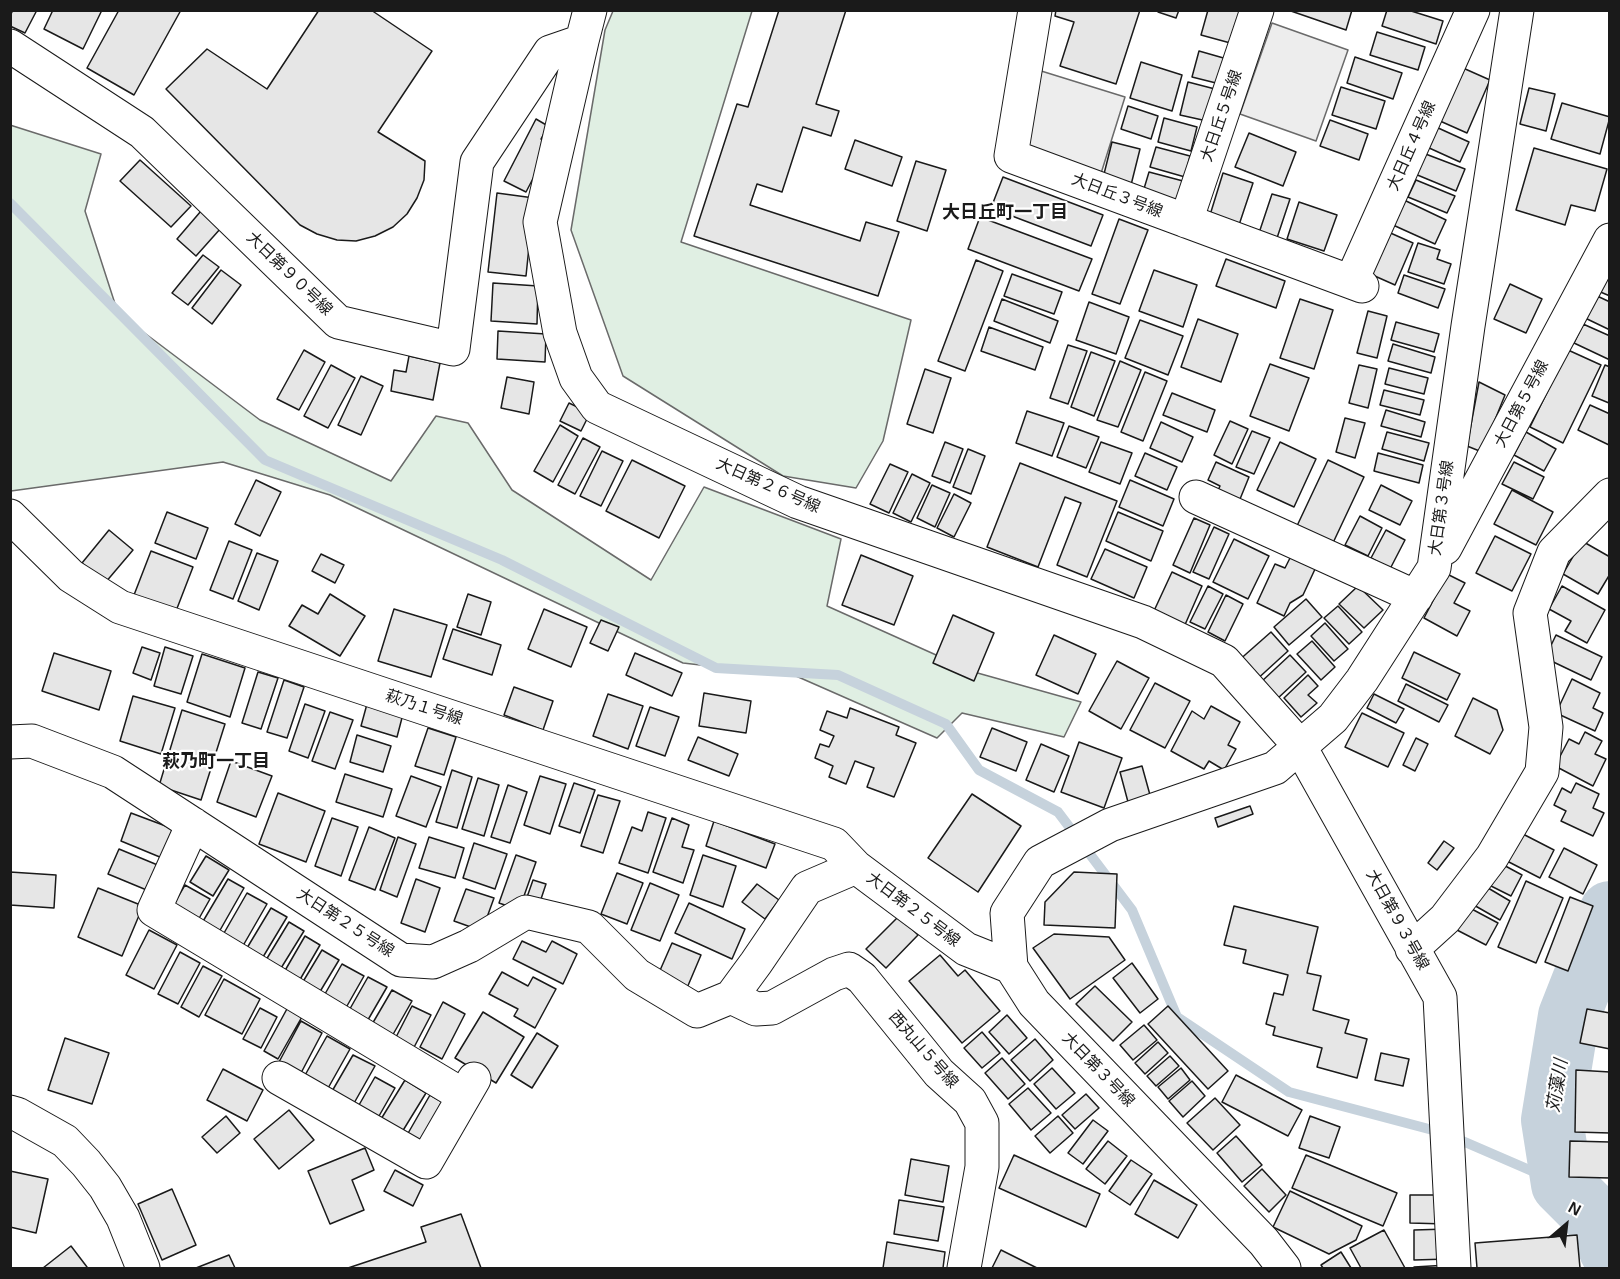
<!DOCTYPE html>
<meta charset="utf-8">
<style>
body{margin:0}
#map{position:relative;width:1620px;height:1279px;overflow:hidden;background:#fff;font-family:Helvetica,sans-serif}
canvas{display:block}
.frame{position:absolute;inset:0;border:12px solid #1a1a1a;pointer-events:none}
.north{position:absolute;left:1536px;top:1195px;width:60px;height:60px;-webkit-text-stroke:4px #fff;paint-order:stroke;rotate:28deg;font-size:16px;font-weight:700;line-height:24px;text-align:center;color:#1a1a1a}
.north::after{content:'';display:block;margin:auto;width:21px;height:27px;background:#1a1a1a;clip-path:polygon(50% 0,100% 100%,50% 72%,0 100%)}
</style>
<div id="map">
<canvas width="1620" height="1279"></canvas>
<div class="frame"></div>
<div class="north">N</div>
</div>
<script>
const ctx = document.querySelector('canvas').getContext('2d');
ctx.lineJoin = 'round';
function paint(path, color) {
  ctx.fillStyle = color;
  ctx.fill(path, 'evenodd');
}
function strokePath(path, color, width, dash) {
  ctx.strokeStyle = color;
  ctx.lineWidth = width;
  ctx.lineCap = dash ? 'butt' : 'round';
  ctx.setLineDash(dash || []);
  ctx.stroke(path);
}
function label(font, color, halo, rows, align = 'center') {
  ctx.font = font + ' Helvetica,"Noto Sans JP",sans-serif';
  ctx.lineWidth = 4.5;
  ctx.setLineDash([]);
  ctx.textBaseline = 'middle';
  ctx.strokeStyle = halo;
  ctx.fillStyle = color;
  for (const [text, x, y, turn = 0] of rows) {
    ctx.save();
    ctx.translate(x, y);
    ctx.rotate((+turn || 0) * Math.PI / 180);
    ctx.textAlign = isNaN(turn) ? turn : align;
    if (halo) ctx.strokeText(text, 0, 0);
    ctx.fillText(text, 0, 0);
    ctx.restore();
  }
}
const green = new Path2D(`
 M613 11H752L681 242 911 320 883 441 856 488 783 476 623 376 571 230 605 30Z
 M10 125 101 154 85 211 118 313 260 420 391 481 436 416 468 423 512 490 651 580 704 487 841 539 827 606 974 672 1081 702 1064 737 962 713 937 738 796 676 683 663 330 495 223 462 11 491Z`);
paint(green, '#e0efe3');
strokePath(green, '#6a6a6a', 1.5);
const parking = new Path2D(`
 M1272 23 1348 50 1316 141 1240 114Z
 M1038 70 1125 97 1098 183 1023 156Z`);
paint(parking, '#ededed');
strokePath(parking, '#6a6a6a', 1.5);
strokePath(new Path2D(`
 M10 203 265 460 502 560 716 668 838 675 946 724 979 770 1058 812 1132 910 1177 1017 1289 1092 1444 1133 1562 1184`), '#c6d2dc', 10);
strokePath(new Path2D(`
 M1610 912 1569 1016 1552 1120 1562 1184 1597 1219 1610 1250`), '#c6d2dc', 62);
const building = new Path2D(`
 M13 10H37L25 33 10 26V16Z
 M53 10H102L83 49 44 29Z
 M119 10H181L134 95 87 68Z
 M319 10H371L432 51 378 132 425 161 424 180 417 198 407 214 393 227 375 236 356 241 337 240 317 234 300 225 166 89 207 49 267 89Z
 M779 10H846L816 104 839 111 831 136 803 127 782 192 757 184 750 205 860 241 866 222 899 232 878 296 694 236 737 104 748 107Z
 M1056 10H1140L1116 84 1060 66 1074 22 1055 16Z
 M1159 10H1179L1176 18 1158 12Z
 M1208 10 1243 11 1234 44 1201 35Z
 M1288 10H1352L1346 30Z
 M1387 10H1408L1443 21 1436 44 1382 26Z
 M1377 32 1425 47 1418 70 1370 55Z
 M1199 51 1227 59 1220 84 1192 77Z
 M1355 57 1402 73 1393 99 1347 83Z
 M1141 62 1182 75 1172 111 1130 98Z
 M1463 68 1490 80 1467 133 1440 121Z
 M1188 82 1215 89 1207 121 1180 115Z
 M1341 87 1385 101 1376 129 1332 115Z
 M1529 88 1555 94 1546 131 1520 124Z
 M1562 103 1610 117 1600 154 1551 139Z
 M1128 106 1158 116 1151 139 1121 129Z
 M1164 118 1197 127 1191 151 1158 142Z
 M536 119 548 126 541 139 551 144 526 192 504 181Z
 M1330 120 1368 134 1359 160 1320 146Z
 M1436 127 1469 142 1460 162 1427 147Z
 M1249 133 1296 152 1283 186 1235 167Z
 M855 140 902 157 892 186 845 169Z
 M1112 142 1140 149 1131 185 1103 178Z
 M1156 147 1190 156 1185 177 1150 167Z
 M1534 148 1607 169 1595 211 1571 205 1565 225 1516 210Z
 M1423 153 1465 169 1456 191 1415 174Z
 M140 160 191 206 171 227 120 181Z
 M916 161 946 170 927 231 897 221Z
 M1149 172 1183 181 1177 202 1143 192Z
 M1223 173 1253 183 1239 225 1210 215Z
 M1003 177 1103 215 1091 246 991 208Z
 M1416 180 1455 196 1447 213 1408 197Z
 M497 193 534 198 526 276 488 272Z
 M1272 194 1290 199 1276 241 1258 236Z
 M1404 200 1446 220 1435 244 1393 225Z
 M1299 202 1337 215 1324 251 1287 239Z
 M201 211 221 228 196 256 177 239Z
 M980 217 1092 259 1079 291 968 249Z
 M1119 219 1148 230 1120 304 1092 294Z
 M1386 231 1413 243 1395 285 1368 273Z
 M1418 243 1440 250 1437 259 1451 264 1444 284 1408 272Z
 M203 255 219 267 188 305 172 293Z
 M1226 259 1285 281 1276 308 1216 286Z
 M976 260 1003 271 965 371 938 361Z
 M1610 267V296L1598 291Z
 M221 270 241 285 212 324 192 308Z
 M1154 270 1197 285 1183 327 1139 311Z
 M1012 274 1062 292 1054 314 1004 296Z
 M1404 275 1445 289 1438 308 1398 293Z
 M493 283 538 286 537 324 491 321Z
 M1510 284 1542 299 1526 333 1494 319Z
 M1595 295 1610 302V330L1583 317Z
 M1002 299 1058 321 1050 343 994 321Z
 M1300 299 1333 310 1314 369 1280 358Z
 M1089 302 1129 317 1116 354 1076 340Z
 M1368 311 1387 316 1377 358 1357 353Z
 M1198 319 1238 334 1221 382 1181 367Z
 M1140 320 1183 336 1168 375 1125 358Z
 M1396 322 1439 334 1434 352 1391 340Z
 M1583 324 1610 336V360L1574 343Z
 M989 327 1043 347 1035 370 981 351Z
 M498 331 546 334 545 362 497 359Z
 M1393 344 1435 357 1431 373 1388 361Z
 M1068 345 1087 351 1068 404 1050 398Z
 M304 350 325 362 299 410 277 399Z
 M1568 350 1601 365 1563 443 1530 427Z
 M1091 352 1115 361 1094 416 1071 407Z
 M409 356 440 363 433 400 391 391 394 370 406 372Z
 M1120 361 1141 370 1118 427 1097 420Z
 M1270 364 1309 378 1289 431 1250 416Z
 M331 365 355 378 328 428 304 416Z
 M1359 365 1377 369 1368 408 1349 403Z
 M1605 365 1610 367 1609 403 1592 396Z
 M1389 368 1428 378 1424 394 1385 384Z
 M925 369 951 378 933 433 907 424Z
 M1145 372 1167 381 1143 441 1121 432Z
 M361 376 383 386 361 435 338 425Z
 M507 377 534 382 529 414 501 408Z
 M1479 382 1505 395 1482 452 1467 446Z
 M1384 390 1424 400 1420 415 1380 405Z
 M1172 393 1215 410 1207 432 1163 415Z
 M569 403 590 413 581 431 560 421Z
 M1590 405 1610 414 1609 445 1578 430Z
 M1386 410 1425 422 1421 437 1381 426Z
 M1027 411 1064 423 1052 456 1016 443Z
 M1345 418 1365 423 1355 458 1336 452Z
 M1230 421 1248 429 1232 464 1214 455Z
 M1161 422 1193 437 1182 462 1150 448Z
 M560 425 578 436 553 482 534 471Z
 M1069 426 1099 437 1086 468 1057 457Z
 M1252 431 1270 438 1254 474 1236 467Z
 M1387 432 1429 443 1424 461 1382 449Z
 M1526 432 1556 449 1544 471 1514 455Z
 M583 438 600 447 575 494 558 485Z
 M945 442 963 449 950 483 932 476Z
 M1101 442 1132 453 1120 484 1089 472Z
 M1280 442 1316 459 1294 507 1257 490Z
 M968 449 985 456 971 494 953 487Z
 M602 451 623 461 601 506 580 496Z
 M1145 453 1177 467 1167 490 1135 476Z
 M1378 453 1423 465 1419 483 1374 471Z
 M632 460 685 486 659 538 606 511Z
 M1328 460 1364 477 1332 545 1296 528Z
 M1216 462 1249 477 1238 504 1216 495 1220 486 1208 480Z
 M1514 462 1544 477 1533 499 1502 484Z
 M1020 463 1117 501 1087 577 1057 565 1081 503 1065 497 1038 567 987 547Z
 M890 464 908 472 889 513 870 504Z
 M912 474 930 483 911 522 893 513Z
 M256 480 281 492 260 536 235 524Z
 M1130 480 1174 499 1163 526 1119 507Z
 M932 485 950 493 935 527 917 518Z
 M1381 485 1412 501 1400 525 1369 510Z
 M1512 490 1553 512 1536 545 1494 524Z
 M954 494 971 503 954 537 937 528Z
 M167 512 208 528 196 559 155 543Z
 M1118 512 1163 531 1151 561 1106 541Z
 M1360 516 1382 528 1368 556 1345 545Z
 M1194 518 1210 525 1190 573 1173 565Z
 M1214 527 1229 534 1209 579 1193 572Z
 M109 530 133 550 105 583 82 563Z
 M1386 530 1405 540 1390 569 1371 558Z
 M1495 536 1531 554 1512 591 1476 573Z
 M1234 539 1269 556 1248 599 1213 582Z
 M229 541 252 550 233 599 210 590Z
 M1582 541 1610 557V574L1598 594 1563 574Z
 M1105 549 1147 567 1134 598 1091 579Z
 M151 551 193 567 176 611 134 595Z
 M257 553 278 561 259 610 238 601Z
 M321 554 344 565 335 583 312 571Z
 M861 555 913 576 894 625 842 605Z
 M1291 556 1316 567 1303 595 1290 603 1284 616 1257 603 1275 564 1285 568Z
 M1172 572 1202 586 1184 627 1153 613Z
 M1447 574 1465 583 1454 603 1470 611 1457 636 1424 618Z
 M1208 586 1223 594 1205 629 1190 622Z
 M1358 586 1383 610 1364 628 1339 604Z
 M1562 586 1605 610 1587 643 1565 631 1571 621 1549 609Z
 M330 594 365 616 340 656 289 626 302 605 318 614Z
 M468 594 491 602 481 635 457 627Z
 M1226 595 1243 604 1225 641 1208 632Z
 M1306 599 1322 617 1289 645 1274 627Z
 M1338 606 1362 632 1349 644 1324 618Z
 M394 609 447 625 431 677 378 661Z
 M544 609 587 627 571 667 528 649Z
 M953 615 994 633 974 681 933 663Z
 M601 620 619 627 608 651 590 643Z
 M1325 623 1348 649 1334 661 1311 636Z
 M453 629 501 645 492 675 443 659Z
 M1271 632 1288 651 1254 682 1237 662Z
 M1054 635 1096 654 1078 694 1036 675Z
 M1556 635 1602 657 1591 680 1545 658Z
 M1312 641 1335 667 1321 680 1297 654Z
 M142 647 160 653 151 680 133 673Z
 M165 647 193 656 181 694 154 686Z
 M1414 652 1460 674 1447 700 1402 678Z
 M54 653 111 671 99 710 42 691Z
 M635 653 682 673 672 696 626 675Z
 M202 654 245 668 230 717 187 702Z
 M1290 655 1306 672 1277 699 1261 682Z
 M1117 661 1149 678 1121 729 1089 711Z
 M258 672 278 678 261 729 242 723Z
 M1308 675 1318 686 1308 695 1317 703 1301 717 1284 698Z
 M1572 679 1600 693 1593 708 1603 713 1595 731 1556 713Z
 M284 680 304 687 287 738 267 732Z
 M1155 683 1190 701 1165 748 1130 730Z
 M1406 684 1448 705 1439 722 1398 701Z
 M514 687 553 701 543 730 504 715Z
 M704 693 751 701 746 733 699 726Z
 M608 694 643 706 628 749 593 736Z
 M1374 694 1404 709 1396 723 1367 708Z
 M133 696 175 708 161 754 120 741Z
 M1473 698 1497 710 1503 730 1490 754 1455 736Z
 M305 704 325 711 308 758 289 751Z
 M367 704 403 714 397 737 361 726Z
 M1211 706 1240 722 1228 745 1236 749 1224 770 1209 761 1204 769 1171 751 1192 711 1204 719Z
 M650 707 679 717 665 756 636 746Z
 M850 708 899 727 896 735 916 743 894 797 867 787 874 768 855 761 846 784 829 777 833 766 815 758 820 744 829 747 834 736 820 730 827 711 847 718Z
 M182 710 225 724 201 800 159 786Z
 M330 712 353 720 335 769 312 761Z
 M1362 713 1404 733 1388 767 1345 747Z
 M428 728 456 737 444 775 415 766Z
 M992 728 1027 742 1016 771 980 757Z
 M1585 732 1602 741 1595 754 1606 759 1593 786 1555 766 1569 739 1579 744Z
 M357 735 391 746 383 772 350 762Z
 M698 737 738 754 729 776 688 760Z
 M1416 738 1428 744 1415 771 1403 765Z
 M1079 742 1122 758 1104 808 1061 792Z
 M1041 744 1069 756 1054 792 1026 780Z
 M231 761 272 776 256 817 217 802Z
 M1142 766 1150 795 1128 802 1120 772Z
 M452 770 472 777 457 828 436 822Z
 M345 774 392 789 383 817 336 802Z
 M411 776 441 787 426 827 396 816Z
 M540 776 566 784 550 834 524 825Z
 M478 778 499 785 484 836 462 829Z
 M574 783 595 790 580 833 559 826Z
 M1576 783 1599 794 1593 808 1604 813 1593 836 1561 821 1566 811 1554 805 1562 788 1571 793Z
 M508 785 527 792 510 843 491 837Z
 M278 793 325 811 306 862 259 844Z
 M972 794 1021 826 978 892 928 858Z
 M598 795 620 801 603 853 581 846Z
 M1250 806 1253 814 1218 827 1215 818Z
 M648 812 666 818 648 873 619 863 632 827 642 831Z
 M131 813 179 831 167 860 121 841Z
 M332 818 358 827 341 876 315 866Z
 M672 818 689 825 682 847 694 850 683 883 653 872Z
 M714 821 775 844 766 868 706 846Z
 M369 827 395 838 375 890 349 880Z
 M1519 832 1554 850 1540 878 1505 860Z
 M398 837 416 844 397 897 380 890Z
 M429 837 464 848 455 878 419 868Z
 M1444 841 1454 848 1437 870 1428 863Z
 M474 843 507 854 495 889 463 878Z
 M1564 848 1597 865 1583 894 1549 877Z
 M119 849 160 866 149 891 108 874Z
 M516 855 536 862 519 910 499 903Z
 M703 855 736 866 723 907 690 895Z
 M206 856 229 870 213 896 190 882Z
 M1498 862 1522 875 1511 896 1487 884Z
 M10 872 56 875 54 908 10 905Z
 M1074 872 1117 874 1115 928 1044 925 1045 902Z
 M617 873 643 883 627 924 601 914Z
 M228 879 244 888 219 932 202 923Z
 M416 879 440 888 425 932 401 923Z
 M533 880 546 884 539 905 526 900Z
 M1526 881 1563 898 1536 963 1498 947Z
 M650 883 679 895 660 941 631 930Z
 M757 884 779 900 765 919 742 902Z
 M185 885 210 899 197 922 172 907Z
 M1483 885 1510 901 1500 920 1472 904Z
 M98 888 143 906 122 956 78 937Z
 M466 889 494 898 482 931 454 921Z
 M247 893 267 904 240 951 220 940Z
 M1570 897 1593 906 1568 971 1545 962Z
 M689 903 745 929 732 959 675 933Z
 M1234 906 1318 927 1307 973 1321 976 1313 1010 1349 1020 1345 1033 1367 1039 1357 1078 1317 1067 1322 1048 1273 1035 1275 1027 1266 1024 1274 993 1283 995 1288 975 1243 963 1246 950 1224 945Z
 M1468 907 1498 923 1486 945 1455 929Z
 M271 908 287 917 263 957 247 948Z
 M899 916 918 935 886 968 866 949Z
 M289 922 304 931 278 973 263 965Z
 M149 930 177 945 154 989 126 975Z
 M1054 934 1109 937 1125 960 1070 999 1033 948Z
 M305 936 320 945 298 983 283 974Z
 M522 941 546 952 552 941 577 954 563 984 513 959Z
 M672 943 701 955 687 988 658 975Z
 M322 950 339 960 318 995 301 985Z
 M180 952 200 963 178 1004 158 994Z
 M940 955 958 976 965 970 1000 1011 962 1043 909 981Z
 M1132 963 1158 999 1140 1013 1113 978Z
 M342 964 364 976 343 1013 321 1001Z
 M203 966 222 976 199 1017 181 1007Z
 M502 972 528 986 533 977 556 989 535 1028 514 1016 518 1009 489 994Z
 M368 977 387 987 365 1025 347 1014Z
 M224 979 260 999 242 1034 205 1015Z
 M1095 986 1132 1022 1113 1041 1076 1004Z
 M392 990 412 1001 391 1038 371 1026Z
 M443 1002 465 1014 442 1059 420 1047Z
 M412 1006 431 1015 411 1053 393 1043Z
 M1168 1006 1228 1071 1208 1089 1148 1024Z
 M288 1007 303 1015 278 1059 264 1051Z
 M260 1008 277 1017 261 1048 243 1039Z
 M1587 1009 1610 1013V1049L1580 1043Z
 M483 1012 524 1037 496 1083 455 1058Z
 M1007 1015 1027 1038 1009 1054 989 1032Z
 M301 1021 322 1033 301 1073 279 1062Z
 M1144 1025 1157 1040 1133 1060 1120 1045Z
 M982 1032 1000 1053 982 1068 964 1048Z
 M537 1033 558 1046 532 1088 511 1075Z
 M327 1036 350 1049 327 1090 304 1077Z
 M65 1038 109 1053 92 1104 48 1090Z
 M1035 1039 1053 1060 1030 1081 1011 1060Z
 M1158 1042 1168 1053 1145 1074 1135 1063Z
 M1381 1053 1409 1059 1403 1086 1375 1080Z
 M353 1055 375 1066 353 1105 331 1093Z
 M1170 1056 1179 1066 1156 1086 1147 1076Z
 M1002 1058 1025 1084 1008 1099 985 1073Z
 M1052 1068 1075 1093 1056 1109 1034 1084Z
 M1181 1068 1190 1080 1168 1099 1158 1087Z
 M223 1069 263 1090 247 1121 207 1100Z
 M1576 1070 1610 1072V1133L1575 1132Z
 M1236 1075 1302 1110 1288 1136 1222 1102Z
 M375 1077 395 1088 375 1123 355 1112Z
 M405 1080 426 1093 399 1137 378 1124Z
 M1192 1081 1205 1096 1183 1117 1169 1101Z
 M1028 1088 1051 1113 1031 1130 1009 1104Z
 M1086 1094 1099 1108 1075 1129 1062 1115Z
 M430 1095 451 1107 424 1154 403 1142Z
 M1215 1098 1240 1125 1213 1150 1187 1123Z
 M289 1110 314 1140 279 1169 254 1139Z
 M226 1116 240 1133 217 1153 202 1137Z
 M1058 1116 1073 1133 1050 1153 1035 1136Z
 M1310 1116 1340 1127 1329 1158 1299 1148Z
 M1093 1120 1108 1131 1083 1164 1068 1153Z
 M1236 1136 1262 1165 1242 1182 1217 1153Z
 M1108 1141 1127 1156 1105 1184 1086 1169Z
 M1570 1141 1610 1142V1178L1569 1177Z
 M365 1148 374 1170 352 1180 364 1210 330 1224 308 1171Z
 M1014 1155 1100 1194 1086 1227 999 1188Z
 M1306 1155 1397 1193 1383 1226 1292 1188Z
 M911 1159 949 1166 943 1202 905 1195Z
 M1131 1160 1152 1174 1130 1205 1109 1191Z
 M1262 1169 1286 1195 1269 1212 1244 1186Z
 M395 1170 423 1185 413 1206 384 1191Z
 M10 1171 48 1179 36 1233 10 1227Z
 M1154 1180 1197 1205 1178 1238 1135 1214Z
 M172 1189 196 1245 162 1260 138 1204Z
 M1290 1191 1362 1226 1356 1240 1329 1254 1273 1227Z
 M1410 1195H1445L1446 1224 1410 1223Z
 M899 1200 944 1207 938 1241 894 1234Z
 M461 1214 481 1268H348L426 1242 421 1227Z
 M1447 1229 1448 1259 1414 1260V1230Z
 M1384 1230 1405 1268H1361L1350 1248Z
 M1577 1235 1580 1268H1477L1475 1243Z
 M887 1242 945 1252 943 1268H883Z
 M71 1246 87 1267 86 1268H43Z
 M1001 1250 1037 1268H992Z
 M1341 1252 1351 1268H1323L1321 1265Z
 M229 1255 235 1268H196Z
 M1448 1265V1268H1414V1267Z`);
paint(building, '#e6e6e6');
strokePath(building, '#1a1a1a', 1.5);
const minor = new Path2D(`
 M590 10 582 41 540 222 560 333 576 378 597 407 798 502 1143 622 1224 661 1299 745 1440 997 1454 1268
 M1035 10 1011 156 1362 286
 M10 46 142 132 338 322 453 349 477 162 550 52 582 41
 M1186 221 1257 10
 M1351 282 1473 10
 M1196 497 1416 597
 M10 516 71 576 120 607 834 844 856 867
 M1445 548 1610 240
 M10 742 32 741 113 772 401 960 433 962 469 946 526 912 589 927 637 975 697 1011 731 997 756 963 807 888 856 867 966 949 1011 967
 M193 824 154 910 464 1096
 M1412 949 1445 919 1492 857 1542 772 1546 727 1530 613 1554 552 1610 495
 M731 997 756 1009 772 1008 834 974 849 969 862 978 939 1073 970 1101 982 1123V1167L964 1268
 M279 1078 426 1162 474 1079
 M10 1112 17 1114 65 1141 86 1163 105 1187 123 1218 143 1268
 M1284 1268 1264 1242 1034 1003 1011 967 1007 913 1040 862 1110 825 1275 768 1333 718 1362 680 1434 568 1468 326 1517 10`);
strokePath(minor, '#1a1a1a', 35);
strokePath(minor, '#fff', 33);
label('16px', '#1a1a1a', '#fff', [
 ["大日丘５号線",1222,116,-71],
 ["大日丘４号線",1412,146,-66],
 ["大日丘３号線",1117,196,21],
 ["大日第９０号線",289,274,44],
 ["大日第５号線",1522,404,-62],
 ["大日第２６号線",768,486,24],
 ["大日第３号線",1442,508,-82],
 ["萩乃１号線",424,708,18],
 ["大日第２５号線",913,910,37],
 ["大日第９３号線",1397,920,61],
 ["大日第２５号線",345,923,33],
 ["西丸山５号線",923,1050,49],
 ["大日第３号線",1098,1070,46]
]);
label('bold 18px', '#1a1a1a', '#fff', [
 ["大日丘町一丁目",1005,213],
 ["萩乃町一丁目",216,762]
]);
label('italic 18px', '#1a1a1a', '#fff', [
 ["苅藻川",1558,1086,-81]
]);
</script>
